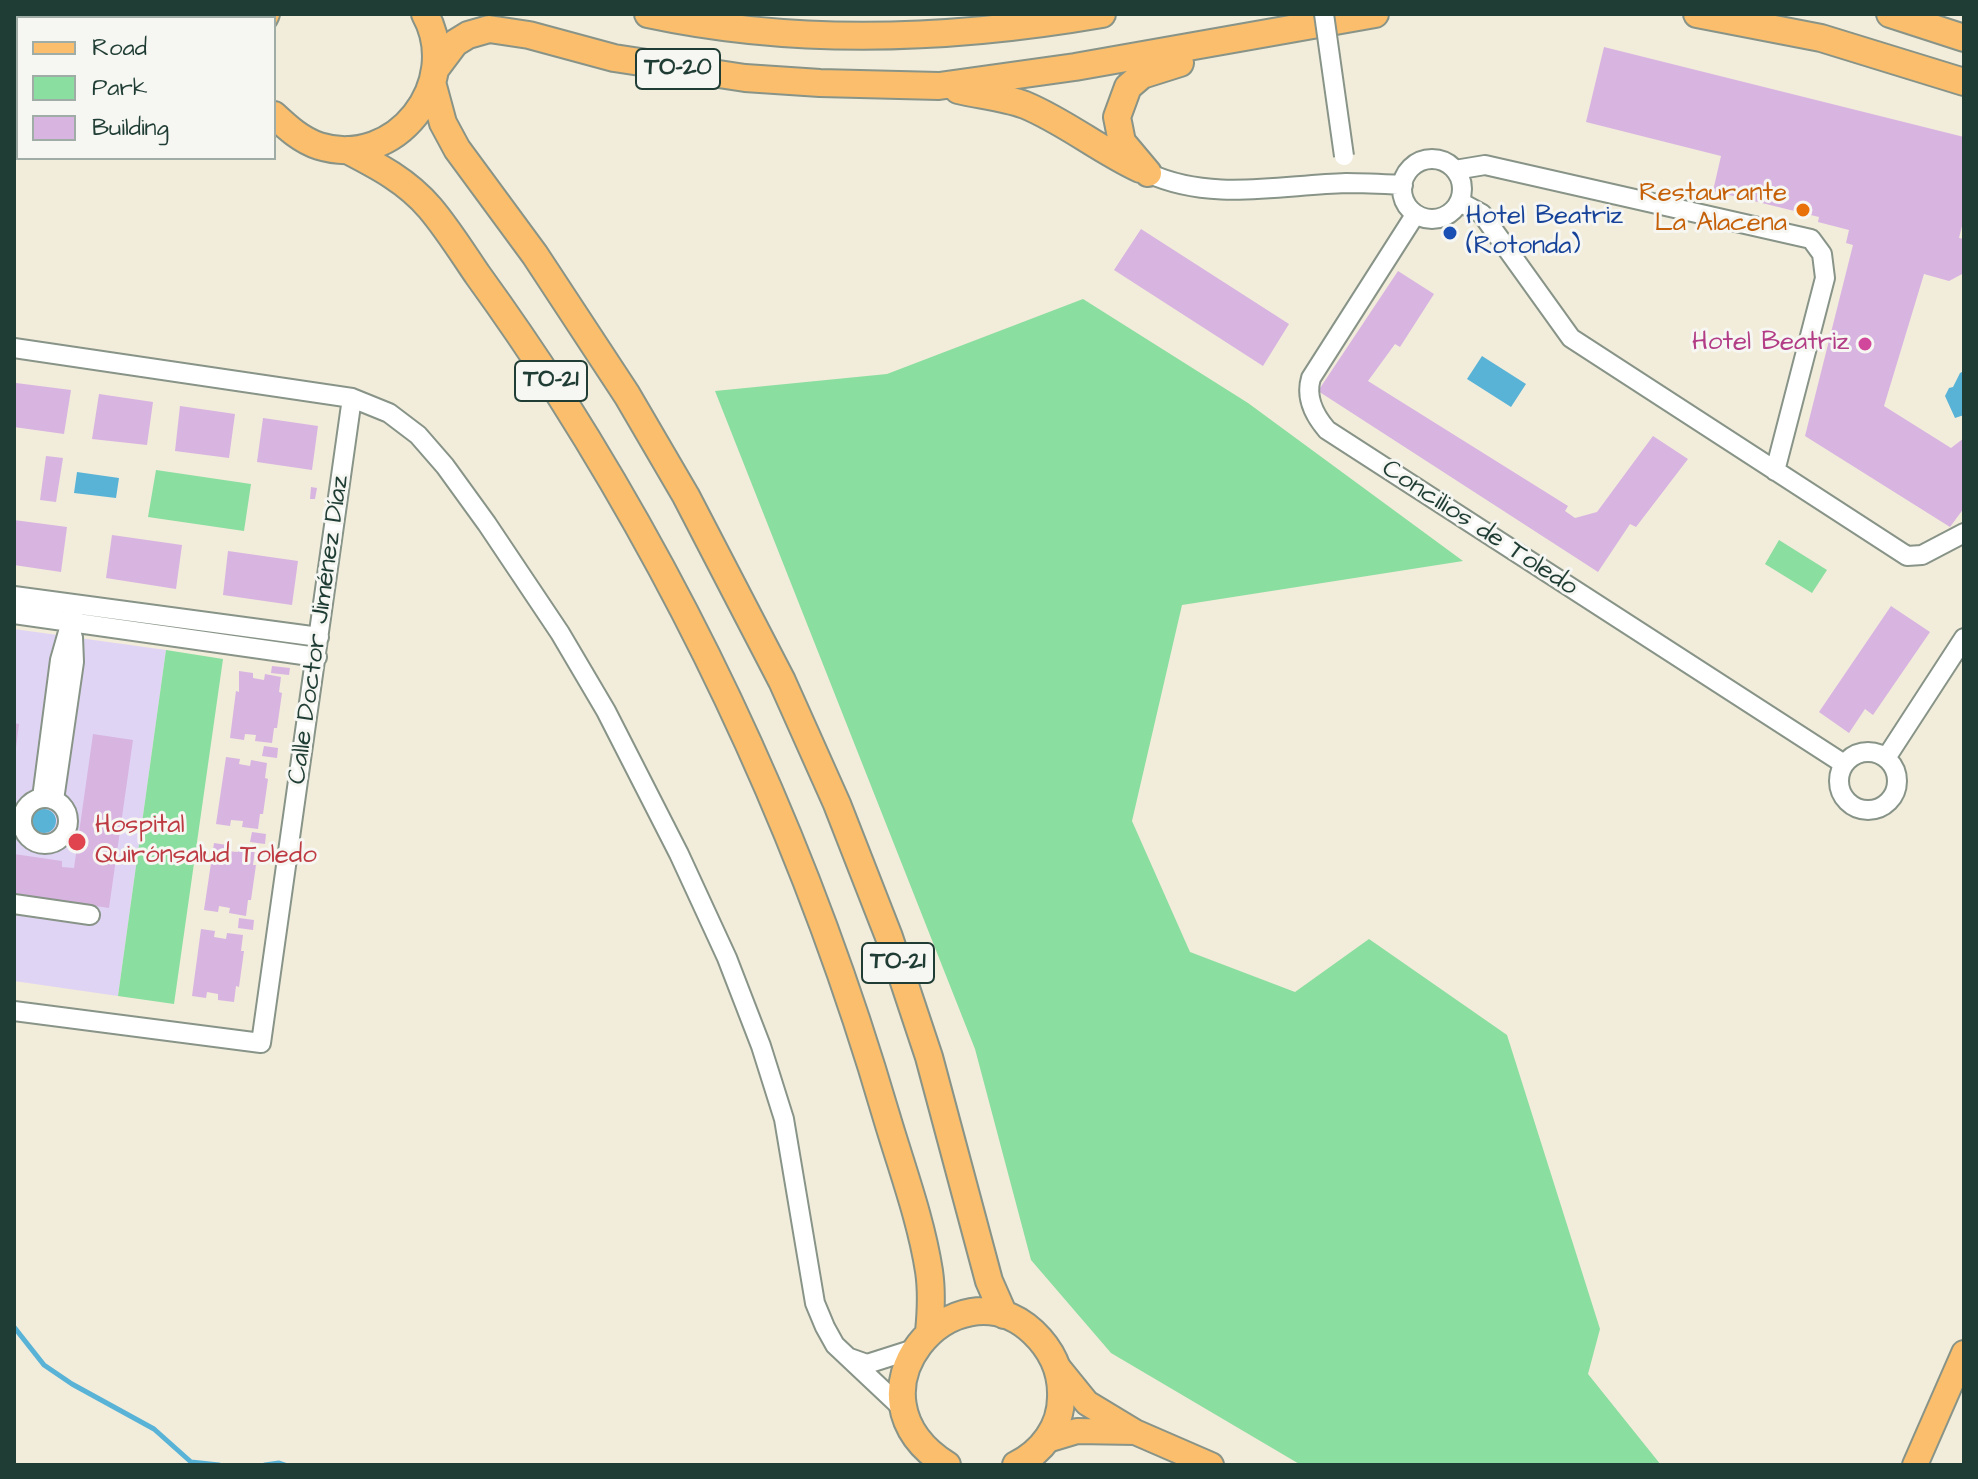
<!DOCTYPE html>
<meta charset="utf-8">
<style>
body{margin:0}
#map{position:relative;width:1978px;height:1479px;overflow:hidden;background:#f2ecdb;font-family:"Architects Daughter",sans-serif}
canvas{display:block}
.frame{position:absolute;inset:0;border:16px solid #1f3d34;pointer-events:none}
.legend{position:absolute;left:16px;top:16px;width:260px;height:144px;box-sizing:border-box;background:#f6f6f2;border:2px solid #a0aca6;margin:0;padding:10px 14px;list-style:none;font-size:24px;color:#1f3d34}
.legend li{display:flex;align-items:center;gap:16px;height:40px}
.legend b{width:40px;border:2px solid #a0aca6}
</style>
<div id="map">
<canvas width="1978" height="1479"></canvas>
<div class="frame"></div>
<ul class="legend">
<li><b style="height:10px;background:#fabe6d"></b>Road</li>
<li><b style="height:22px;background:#8ade9f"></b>Park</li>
<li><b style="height:22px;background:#d8b4e1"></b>Building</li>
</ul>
</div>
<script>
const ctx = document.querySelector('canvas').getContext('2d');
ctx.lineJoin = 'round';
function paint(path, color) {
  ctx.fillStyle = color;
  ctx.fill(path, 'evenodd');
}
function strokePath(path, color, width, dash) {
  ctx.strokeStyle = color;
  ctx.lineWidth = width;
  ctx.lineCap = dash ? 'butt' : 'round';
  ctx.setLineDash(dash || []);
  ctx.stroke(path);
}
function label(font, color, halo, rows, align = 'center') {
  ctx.font = font + ' "Architects Daughter",sans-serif';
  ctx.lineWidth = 6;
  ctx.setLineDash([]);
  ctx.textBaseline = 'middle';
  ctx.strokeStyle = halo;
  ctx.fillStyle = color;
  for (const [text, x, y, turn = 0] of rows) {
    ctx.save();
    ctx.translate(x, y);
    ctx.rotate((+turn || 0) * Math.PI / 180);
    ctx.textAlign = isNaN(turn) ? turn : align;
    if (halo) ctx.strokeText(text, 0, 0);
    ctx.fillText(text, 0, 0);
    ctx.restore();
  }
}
paint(new Path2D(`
 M14 629 166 650 118 996 14 981Z`), '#e0d4f4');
paint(new Path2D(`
 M1083 299 1248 403 1463 561 1182 605 1132 821 1190 952 1295 992 1369 939 1507 1035 1600 1329 1588 1374 1661 1465H1301L1111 1353 1031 1260 975 1049 715 391 887 374Z
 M156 470 251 484 244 531 148 517Z
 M1779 540 1827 570 1812 593 1765 564Z
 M166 650 223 659 174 1004 118 996Z`), '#8ade9f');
paint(new Path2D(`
 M1482 356 1526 384 1511 407 1467 379Z
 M1964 371V415L1955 418 1945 396 1949 388 1953 387 1960 373Z
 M77 472 119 478 116 498 74 493Z
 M32 821a12 12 0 1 1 24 0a12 12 0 1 1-24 0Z`), '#59b3d6');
strokePath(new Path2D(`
 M14 1327 44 1365 72 1384 154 1429 191 1462 219 1465
 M265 1465 279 1463 285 1465`), '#59b3d6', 5);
paint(new Path2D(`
 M1604 47 1964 137V218L1959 238 1964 239V273L1949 281 1924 274 1884 406 1951 448 1964 438V508L1950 527 1805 436 1853 245 1846 243 1849 230 1818 222 1819 217 1713 191 1721 156 1586 122Z
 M1141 229 1289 324 1263 366 1114 270Z
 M1398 271 1434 294 1400 347 1395 344 1368 381 1568 506 1565 511 1575 518 1597 512 1653 436 1688 459 1636 527 1630 524 1598 572 1318 391Z
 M16 383 71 390 64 434 14 427Z
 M99 394 153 402 147 445 92 439Z
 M180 406 235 414 229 458 175 451Z
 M263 418 318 426 312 470 257 462Z
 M46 456 63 458 56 502 40 500Z
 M311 487 317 488 315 499H310Z
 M14 520 67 527 61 572 14 565Z
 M112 535 182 545 176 589 106 578Z
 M228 551 298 561 292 605 223 595Z
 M1891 606 1930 632 1873 715 1865 709 1849 733 1819 712Z
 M272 666 290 668 289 675 271 673Z
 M239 671 253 673V678L264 680 265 674 281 677 279 692 282 693 277 728H274L272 743 255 741 256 735 245 734 244 740 230 738 236 691 239 692Z
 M14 723 19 724 16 748 14 747Z
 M93 734 133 740 109 908 14 894V854L62 861V867L74 868Z
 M264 746 278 748 277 758 262 756Z
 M226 757 240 759 239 764 250 766 251 760 267 763 265 778 268 779 263 814H260L258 829 242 827 243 821 231 820 230 826 216 824Z
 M252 832 266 834 265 844 250 842Z
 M214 843 227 845V851L238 852 239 847 255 849 253 865H256L251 900H248L246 916 229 913 230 908 219 906 218 912 204 910Z
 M239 918 254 920 253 930 238 928Z
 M201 929 215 931 214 937 226 939 227 933 243 935 241 951H244L239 987 236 986 234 1002 218 1000V994L207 992 206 998 192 996Z`), '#d8b4e1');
const minor = new Path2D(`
 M1402 189a30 30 0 1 1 60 0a30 30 0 1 1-60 0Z
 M1455 170 1485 165 1811 239 1822 254 1825 278 1775 471
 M1148 173C1211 202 1280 185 1346 183 1365 183 1384 184 1403 185
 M1460 202 1482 214 1571 338 1907 556 1922 555 1964 533
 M1415 215 1311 378C1305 398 1314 415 1327 430L1844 764
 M14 348 352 398 389 413 418 435 445 466 487 524 560 633 606 711 679 854 727 958 761 1046 784 1119 815 1303 825 1327 835 1345 904 1410
 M14 596 319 637
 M14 614 317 657
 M1839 781a29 29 0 1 1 58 0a29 29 0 1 1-58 0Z
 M1886 758 1964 638
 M42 798 60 660 74 611
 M22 821a23 23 0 1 1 46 0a23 23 0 1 1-46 0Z
 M54 800 74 662 73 637
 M14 904 90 915
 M14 1011 261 1043 352 398
 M850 1358 867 1364 914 1349`);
const major = new Path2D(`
 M1057 1366 1087 1403 1135 1432 1211 1465
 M1047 1440 1077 1431 1135 1432
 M1915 1465 1964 1353`);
const highway = new Path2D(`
 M648 14C797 46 952 40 1102 14
 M1697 14 1821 38 1964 82
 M1890 14 1964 38
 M264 18 266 14
 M437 67 455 43 468 35 489 29 529 35 614 58 745 78 820 83 939 86 1075 67 1375 14
 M433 86 443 123 457 149 535 255 627 395 686 496 782 681 837 804 889 937 929 1057 989 1281 1004 1315
 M958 90C979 95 1004 97 1025 105 1066 122 1099 150 1140 169
 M274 115C288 128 301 140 319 146 396 170 463 83 425 14
 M347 150C378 166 407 181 430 208 447 228 462 252 477 274 506 314 534 355 561 397 702 619 812 862 886 1115 901 1166 921 1219 929 1271 932 1291 931 1312 929 1332
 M1148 173 1122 142 1117 117 1128 87 1142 75 1180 63
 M947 1465C836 1395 955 1259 1033 1332 1052 1350 1062 1371 1061 1397 1061 1427 1042 1452 1016 1465`);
strokePath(minor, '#889488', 22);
strokePath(major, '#889488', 28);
strokePath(highway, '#889488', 30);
strokePath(minor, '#fff', 18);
strokePath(major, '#fabe6d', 24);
strokePath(highway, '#fabe6d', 26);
const minorBridge = new Path2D(`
 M1324 14 1344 156`);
strokePath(minorBridge, '#889488', 22, []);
strokePath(minorBridge, '#fff', 18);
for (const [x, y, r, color] of [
 [1803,210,8,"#e8710a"],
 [1450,233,8,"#1a4fb4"],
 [1865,344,8,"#d1479c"],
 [77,842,10,"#e0444e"]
]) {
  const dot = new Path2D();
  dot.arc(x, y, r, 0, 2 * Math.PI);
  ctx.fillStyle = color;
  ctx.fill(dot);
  strokePath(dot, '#f6f6f2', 3);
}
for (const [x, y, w] of [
 [678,69,84],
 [551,381,72],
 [898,963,72]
]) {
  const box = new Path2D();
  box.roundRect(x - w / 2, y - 20, w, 40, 6);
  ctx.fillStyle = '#f6f6f2';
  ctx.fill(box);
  strokePath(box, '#1f3d34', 2);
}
label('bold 24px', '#1f3d34', null, [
 ["TO-20",678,69],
 ["TO-21",551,381],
 ["TO-21",898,963]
]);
label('26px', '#c56008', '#f6f6f2', [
 ["Restaurante",1787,195],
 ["La Alacena",1787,225]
], 'right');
label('26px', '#164399', '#f6f6f2', [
 ["Hotel Beatriz",1466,218],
 ["(Rotonda)",1466,248]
], 'left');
label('26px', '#b23c85', '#f6f6f2', [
 ["Hotel Beatriz",1849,344]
], 'right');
label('26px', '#1f3d34', '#f6f6f2', [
 ["Concilios de Toledo",1479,529,33],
 ["Calle Doctor Jiménez Díaz",320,630,-82]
]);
label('26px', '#be3a42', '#f6f6f2', [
 ["Hospital",95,827],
 ["Quirónsalud Toledo",95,857]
], 'left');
</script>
